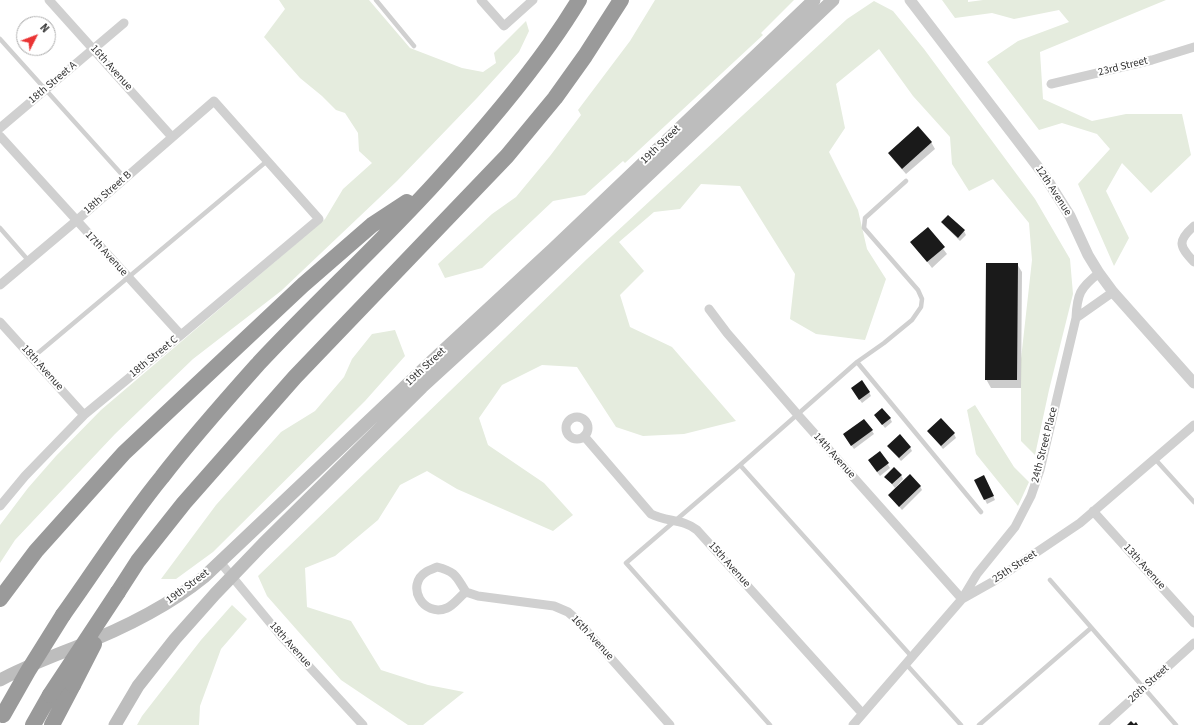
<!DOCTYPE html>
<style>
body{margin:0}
#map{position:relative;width:1194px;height:725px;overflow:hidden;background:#fff;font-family:"Source Sans 3",sans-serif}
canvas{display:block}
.north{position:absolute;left:16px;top:16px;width:40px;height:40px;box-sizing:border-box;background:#fff;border:1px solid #adadad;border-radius:50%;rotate:48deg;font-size:11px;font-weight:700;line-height:16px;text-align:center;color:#333}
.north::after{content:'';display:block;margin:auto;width:14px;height:18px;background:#ea3434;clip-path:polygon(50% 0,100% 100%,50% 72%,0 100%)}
</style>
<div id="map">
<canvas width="1194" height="725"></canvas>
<div class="north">N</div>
</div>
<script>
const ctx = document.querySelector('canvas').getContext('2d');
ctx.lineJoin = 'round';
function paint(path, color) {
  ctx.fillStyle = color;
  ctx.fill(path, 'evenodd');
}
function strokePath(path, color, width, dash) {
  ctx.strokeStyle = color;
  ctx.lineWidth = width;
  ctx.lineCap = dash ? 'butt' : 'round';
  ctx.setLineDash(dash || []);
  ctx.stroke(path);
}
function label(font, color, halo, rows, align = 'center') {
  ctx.font = font + ' "Source Sans 3",sans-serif';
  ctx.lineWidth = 4;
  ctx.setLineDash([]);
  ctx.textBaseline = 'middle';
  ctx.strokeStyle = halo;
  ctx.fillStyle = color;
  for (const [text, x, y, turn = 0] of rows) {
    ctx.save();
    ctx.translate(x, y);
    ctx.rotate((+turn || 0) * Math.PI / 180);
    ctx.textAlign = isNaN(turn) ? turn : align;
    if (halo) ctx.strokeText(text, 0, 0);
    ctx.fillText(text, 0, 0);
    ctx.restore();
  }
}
paint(new Path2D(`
 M279 0H369L410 48 462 68 483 72 496 63 494 53 526 21 529 31 519 52 477 98 397 181 281 291 193 359 115 434 15 540 0 563V525L28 488 56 456 101 410 325 219 343 189 372 163 359 151 358 133 345 113 336 110 322 96 300 78 264 37 285 9Z
 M655 0H794L761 33 763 35 625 163 623 161 585 195 553 201 482 268 445 278 438 264 492 214 516 197 550 156 581 115 578 110 630 41Z
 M942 0H968V2L983 0H1166L1040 52 1043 99 1092 121 1126 114H1182L1191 155 1151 193 1122 163 1106 191 1129 238 1114 266 1078 184 1110 149 1097 134 1062 123 1039 130 987 62 1018 41 1069 22 1059 10 1014 19 992 13 955 18Z
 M874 1 893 11 924 49 1035 199 1070 259 1073 294 1049 390 1035 455 1021 441V359L1032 260 1029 223 993 179 969 191 952 164 950 137 913 96 879 49 836 84 845 128 829 152 858 210 867 249 886 279 865 340 816 334 790 319 795 274 740 186 701 184 680 209 654 212 619 242 644 271 620 295 630 327 672 347 736 421 684 434 643 436 616 427 577 367 542 365 502 385 479 418 488 445 544 483 573 515 553 531 457 489 427 471 400 485 378 520 335 556 305 568 307 607 351 621 381 670 428 685 464 692 423 725H408L341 680 267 596 258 576 587 259 847 19Z
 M395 330 405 356 365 401 213 552 176 579H161L216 505 281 432 315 411 344 377 352 359 372 334Z
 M975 405 1014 467 1029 482 1018 506 976 454 967 410Z
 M232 605 247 619 221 649 200 706 199 725H137L142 716 201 640Z`), '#e5ecde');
paint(new Path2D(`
 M931 142 935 149 906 174 893 159 889 153Z
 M942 222 964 231 966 235 960 241 945 226Z
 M928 229 947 254 932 268 912 242Z
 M1017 264 1022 272 1021 388H991L986 379Z
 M854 392H869L871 396 862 403Z
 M875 415 890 418 892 422 885 428Z
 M872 431 874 434 854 449 846 438Z
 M928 431 954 434 956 438 943 449Z
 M910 447 912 451 901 461 891 450Z
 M880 452 890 468 880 476 871 464Z
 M901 475 903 479 895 488 886 477Z
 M976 480H986L995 500 987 504Z
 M920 486 922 490 902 510 889 495Z`), '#0003');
paint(new Path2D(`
 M918 126 932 142 902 169 888 153Z
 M948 215 965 230 958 238 941 222Z
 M928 227 945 247 927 262 910 242Z
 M986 263H1018L1017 380H985Z
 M862 380 870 392 859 400 851 388Z
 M882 408 891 418 882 425 874 415Z
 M941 418 955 433 941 446 927 431Z
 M864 419 873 430 851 446 843 434Z
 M900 434 911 447 899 458 887 446Z
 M880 451 889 463 877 472 868 460Z
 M894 467 902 475 892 484 884 477Z
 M910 474 921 486 899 507 888 495Z
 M984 475 994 496 984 500 974 480Z
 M1131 721 1134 724 1136 722 1138 725H1127Z`), '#1a1a1a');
strokePath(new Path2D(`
 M376 0 414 46
 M0 39 125 178
 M0 228 28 260
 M32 358 267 161
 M857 362 981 512
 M1155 459 1194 502
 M740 465 912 657
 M1050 580 1176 725
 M906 664 961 725
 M770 725 626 563 740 465 857 362 884 343 912 320 921 307 922 299 918 290 864 228 865 218 906 181
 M979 725 1091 628`), '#d0d0d0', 4.5);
strokePath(new Path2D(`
 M49 0 172 137
 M481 0 504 26 533 0
 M1051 84 1152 60 1194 47
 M0 128 124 23
 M0 136 181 335
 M1194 226C1177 241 1179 246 1194 262
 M0 285 76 221 214 101 319 219 181 335 84 415 25 476 0 506
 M709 309 727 333 798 415 962 599 977 574 1015 527 1031 496 1040 470 1076 318C1077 294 1080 288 1099 273
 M1076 318 1113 292
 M0 322 84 415
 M566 428a11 11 0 1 1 22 0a11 11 0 1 1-22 0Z
 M584 436 651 514C666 522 684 519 697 530L862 713
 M1093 511 1194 623
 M220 562 281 636 363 725
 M437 567C457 572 456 577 466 592 459 597 454 605 447 608 423 618 405 585 426 572 429 570 433 569 437 567Z
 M466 592 478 596 554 606 568 612 576 619 670 725
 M853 725 962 599 994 581 1080 523 1194 425
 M1103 725 1194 643`), '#d0d0d0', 9);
strokePath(new Path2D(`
 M910 0 1044 175 1070 216 1088 255 1099 273 1113 292 1194 383`), '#d0d0d0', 11);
strokePath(new Path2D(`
 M0 680C24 667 50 657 76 647 122 629 166 608 204 577L431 362 553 249 814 0
 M115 725 138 686 175 639 215 594 263 544 422 387 492 323 833 0`), '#bdbdbd', 13);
strokePath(new Path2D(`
 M118 592 138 561 184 503 295 377 507 156 555 98 585 56 621 0
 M0 599 36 551 124 453 303 285 372 225 407 202
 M63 615C96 569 126 521 162 477 192 438 226 400 259 363 317 301 380 244 437 181 477 137 516 92 550 44 560 30 570 15 579 0
 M33 725 50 695
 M52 725 73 685`), '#9a9a9a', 16);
strokePath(new Path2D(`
 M73 685 94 644
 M50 695 118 592
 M3 715 28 671 63 615`), '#9a9a9a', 16);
label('11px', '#333', '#fff', [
 ["23rd Street",1123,67,-14],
 ["16th Avenue",111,68,48],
 ["18th Street A",53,83,-40],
 ["19th Street",661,145,-44],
 ["12th Avenue",1053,191,57],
 ["18th Street B",108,193,-41],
 ["17th Avenue",106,254,47],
 ["18th Street C",154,357,-39],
 ["19th Street",426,367,-43],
 ["18th Avenue",42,368,48],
 ["24th Street Place",1045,445,-76],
 ["14th Avenue",834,456,48],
 ["15th Avenue",729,565,48],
 ["25th Street",1015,567,-33],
 ["13th Avenue",1144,567,48],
 ["19th Street",188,587,-37],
 ["16th Avenue",592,638,47],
 ["18th Avenue",290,645,48],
 ["26th Street",1149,684,-42]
]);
</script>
